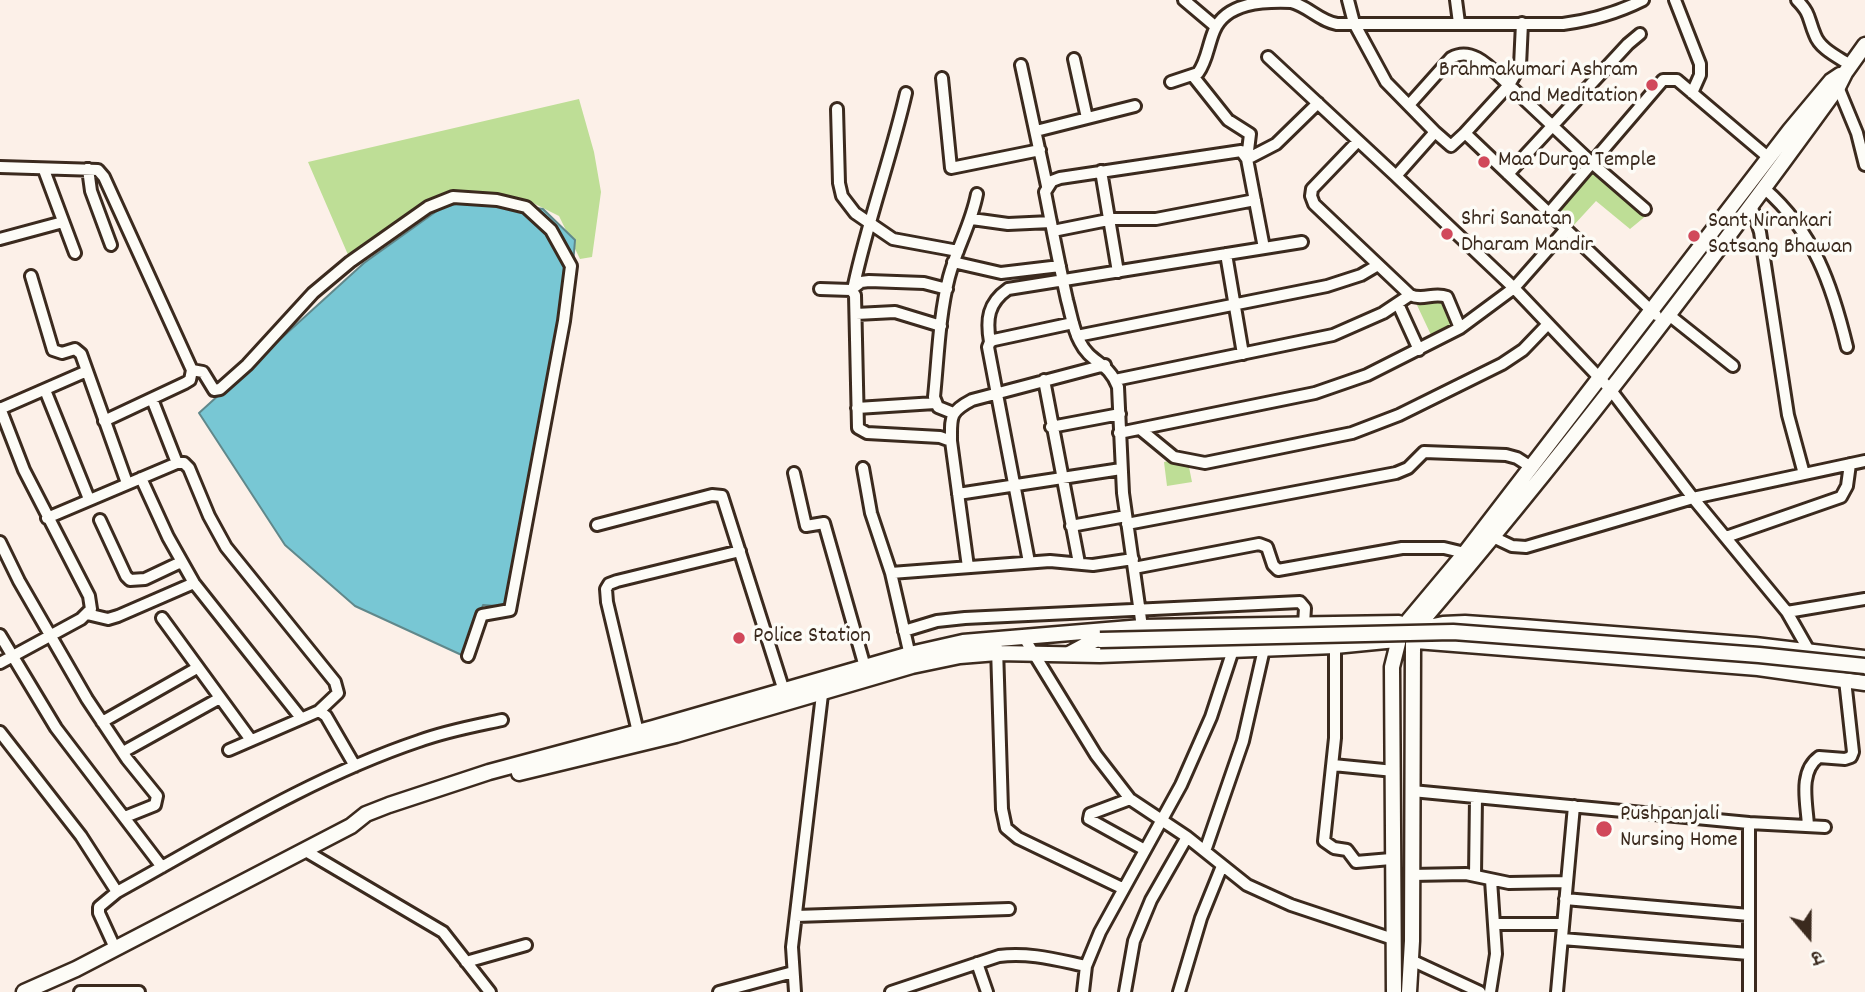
<!DOCTYPE html>
<meta charset="utf-8">
<style>
body{margin:0}
#map{position:relative;width:1865px;height:992px;overflow:hidden;background:#fcf0e8;font-family:Dekko,"Playpen Sans Deva",sans-serif}
canvas{display:block}
.north{position:absolute;left:1774px;top:901px;width:70px;height:70px;-webkit-text-stroke:5px #fdfcf7;paint-order:stroke;rotate:160deg;font-size:19px;font-weight:700;line-height:28px;text-align:center;color:#3b2a1e}
.north::after{content:'';display:block;margin:auto;width:24px;height:32px;background:#3b2a1e;clip-path:polygon(50% 0,100% 100%,50% 72%,0 100%)}
</style>
<div id="map">
<canvas width="1865" height="992"></canvas>
<div class="north">उ</div>
</div>
<script>
const ctx = document.querySelector('canvas').getContext('2d');
ctx.lineJoin = 'round';
function paint(path, color) {
  ctx.fillStyle = color;
  ctx.fill(path, 'evenodd');
}
function strokePath(path, color, width, dash) {
  ctx.strokeStyle = color;
  ctx.lineWidth = width;
  ctx.lineCap = dash ? 'butt' : 'round';
  ctx.setLineDash(dash || []);
  ctx.stroke(path);
}
function label(font, color, halo, rows, align = 'center') {
  ctx.font = font + ' Dekko,sans-serif';
  ctx.lineWidth = 7;
  ctx.setLineDash([]);
  ctx.textBaseline = 'middle';
  ctx.strokeStyle = halo;
  ctx.fillStyle = color;
  for (const [text, x, y, turn = 0] of rows) {
    ctx.save();
    ctx.translate(x, y);
    ctx.rotate((+turn || 0) * Math.PI / 180);
    ctx.textAlign = isNaN(turn) ? turn : align;
    if (halo) ctx.strokeText(text, 0, 0);
    ctx.fillText(text, 0, 0);
    ctx.restore();
  }
}
paint(new Path2D(`
 M579 99 594 152 601 192 592 257 580 259 559 216 525 199 444 201 352 264 308 162Z
 M1593 171 1647 215 1630 229 1596 201 1573 226 1556 212Z
 M1446 294 1459 318 1432 337 1416 303Z
 M1187 457 1192 482 1167 486 1164 462Z`), '#bede96');
const water = new Path2D(`
 M475 199 543 209 575 240 569 314 510 607 483 605 466 657 355 606 285 545 199 413 364 263 441 208Z`);
paint(water, '#78c7d4');
strokePath(water, '#60888b', 2);
const minor = new Path2D(`
 M1184 0 1216 27
 M1348 0 1354 23 1386 82 1435 132 1396 176 1514 288 1610 389 1693 498 1787 612 1824 677
 M1456 0 1459 23
 M1675 0 1700 64V75L1692 93
 M1797 0C1811 14 1808 19 1815 35 1820 49 1838 57 1850 65
 M1268 57 1396 176
 M1074 59 1087 118
 M1021 65 1047 186
 M1193 76 1228 120 1250 134 1247 159 1276 144 1318 103
 M942 78 951 168 1040 150
 M1171 82 1198 73C1207 61 1208 45 1214 31 1226 2 1264 1 1291 2 1308 6 1319 21 1337 24H1563C1593 20 1617 13 1643 0
 M1838 87 1857 133 1865 165
 M1409 105 1451 58C1474 45 1493 71 1509 85L1520 66 1522 23
 M837 109 839 183 842 196 855 213 893 239 958 251
 M1036 131 1135 106
 M1435 132 1451 146 1465 133 1656 315
 M1465 133 1509 85 1593 164 1645 209
 M1358 141 1312 189 1311 196 1314 204 1410 295C1423 301 1434 292 1447 297L1460 328
 M0 167 98 170 104 177 192 370 190 380 185 383 104 421
 M88 169 91 191 111 245
 M44 170 75 253
 M1101 171 1118 272
 M1508 174 1628 44 1640 34
 M1765 189C1814 232 1832 285 1847 347
 M1752 208 1760 232 1788 415 1804 474
 M1549 213 1663 80H1677L1769 158
 M972 219 1008 224 1051 222
 M1053 231 1113 219H1156L1255 200
 M0 239 63 222
 M1226 254 1243 354
 M953 262 1001 273 1060 266
 M31 276 53 350 62 353 75 349 81 354 127 483
 M854 285C868 220 891 158 906 93
 M820 289 851 290 855 295 858 428 867 433 940 437 951 441 968 567
 M852 289 861 282 869 281 924 283 947 289
 M1398 304 1419 350
 M856 314 895 312 941 326
 M1669 315 1733 366
 M1077 336 1327 286 1361 275 1378 265
 M990 342C986 319 988 303 1008 289L1302 242
 M192 370 203 372 214 390 220 389 247 365 313 293 350 262 428 207 453 197 497 200 526 207 551 230 571 266 564 321 510 610 482 615 468 656
 M1044 380 1079 563
 M1115 380 1333 335 1383 313 1410 295
 M45 390 89 499
 M152 399 177 463
 M0 408 24 470 89 596 91 609 81 619 0 663
 M857 408 935 403
 M0 409 87 371
 M953 413 938 407 934 397C938 358 939 316 949 277 957 247 971 225 977 194
 M1051 427 1120 414
 M1140 429 1174 457 1205 463 1352 433 1399 415 1502 364 1523 350 1548 324
 M1119 433 1315 393 1367 375 1460 328 1514 288 1566 229
 M951 441C951 417 949 412 972 400L1105 365
 M863 468 871 513 891 573 911 660
 M794 473 806 526 824 523 865 667
 M141 478 168 537 194 583 301 718
 M958 494 1121 469
 M47 518 177 463H184L189 468 209 516 226 547 335 682 338 693 319 711
 M100 520 126 576 130 580 145 579 181 562
 M1127 524 1396 473 1408 468 1424 452 1506 455 1517 458 1531 467
 M597 525 712 495 722 496 784 691
 M1071 526 1126 516
 M1493 537 1512 546 1526 547 1693 498 1865 461
 M1726 537 1841 497 1847 486 1850 464
 M0 542 19 581 87 699 127 759 157 796 155 805 125 817
 M1029 562 988 347 990 342 994 340 1073 323
 M1134 568 1259 544 1267 547 1273 565 1278 570 1402 548H1444L1469 554
 M891 573 1050 561 1093 565 1133 559
 M1787 612 1865 599
 M87 614 108 619 118 616 194 583
 M162 618 251 740
 M1142 627 1123 493 1118 387C1108 361 1091 364 1080 342 1073 330 1071 314 1067 300 1059 264 1052 228 1045 192L1052 181 1060 178 1241 151 1247 159 1264 248
 M904 631 937 621 965 618 1300 602 1305 608 1304 624
 M0 635 56 728 162 867
 M1023 636 1096 755 1130 799 1187 837 1247 885 1291 905 1393 939
 M1335 646V738L1324 841 1334 848 1347 850 1356 862 1391 859
 M997 648 1002 809 1006 828 1018 838 1122 888
 M102 722 197 668
 M0 732 81 836 117 892
 M638 732 607 602 606 589 609 584 617 581 740 551
 M229 750 319 711 326 716 355 766
 M123 752 220 698
 M1333 765 1394 771
 M1412 791 1749 823V992
 M1130 799 1090 814 1089 819 1145 850
 M1749 823 1825 827
 M1808 826C1807 804 1798 772 1819 757L1845 759 1851 757 1853 752 1845 680
 M304 850 443 932 490 992
 M1205 851 1243 741 1264 649
 M1411 875 1466 874 1509 883 1567 882
 M1475 876 1476 797
 M1565 899 1749 915
 M796 916 1009 909
 M1495 924H1563
 M1562 939 1749 954
 M115 948 99 913V907L117 892C215 838 312 777 419 741 446 731 474 726 502 720
 M1411 960 1480 992
 M466 962 526 945
 M977 963 987 992
 M80 992H139
 M719 992 793 972
 M795 992 792 947 823 686
 M891 992 999 956C1029 952 1057 960 1086 966
 M1083 992 1086 966 1100 932 1181 785 1211 717 1235 644
 M1125 992 1134 941 1151 900 1187 837
 M1179 992 1201 918 1222 866
 M1490 992 1496 954 1491 880
 M1557 992 1574 806`);
const major = new Path2D(`
 M1408 621 1465 553 1790 130 1831 81 1840 75
 M1417 627C1565 454 1704 272 1838 87L1845 73 1865 45
 M1419 629 1443 624 1465 623 1523 627 1755 645 1865 658
 M1416 641 1758 668 1865 683
 M1069 654 1095 640
 M519 773 676 735 912 666 960 656 997 653 1100 655 1335 646 1396 640
 M24 992 76 969 351 826 366 814 389 805 489 772 653 728 910 654 963 642 1142 627 1399 623
 M1394 992 1392 667 1398 643
 M1409 992 1412 941 1413 643`);
strokePath(minor, '#3b2a1e', 16);
strokePath(major, '#3b2a1e', 19);
strokePath(minor, '#fdfcf7', 10);
strokePath(major, '#fdfcf7', 14);
const majorBridge = new Path2D(`
 M1100 640 1453 632 1759 655 1865 666`);
strokePath(majorBridge, '#3b2a1e', 19, []);
strokePath(majorBridge, '#fdfcf7', 14);
for (const [x, y, r, color] of [
 [1652,85,7,"#d1495b"],
 [1484,162,7,"#d1495b"],
 [1447,234,7,"#d1495b"],
 [1694,236,7,"#d1495b"],
 [739,638,7,"#d1495b"],
 [1604,829,9,"#d1495b"]
]) {
  const dot = new Path2D();
  dot.arc(x, y, r, 0, 2 * Math.PI);
  ctx.fillStyle = color;
  ctx.fill(dot);
  strokePath(dot, '#fdfcf7', 2.5);
}
label('23px', '#3b2a1e', '#fdfcf7', [
 ["Brahmakumari Ashram",1638,72,"right"],
 ["and Meditation",1638,98,"right"],
 ["Maa Durga Temple",1498,162],
 ["Shri Sanatan",1461,221],
 ["Dharam Mandir",1461,247],
 ["Sant Nirankari",1708,223],
 ["Satsang Bhawan",1708,249],
 ["Police Station",753,638],
 ["Pushpanjali",1620,816],
 ["Nursing Home",1620,842]
], 'left');
</script>
